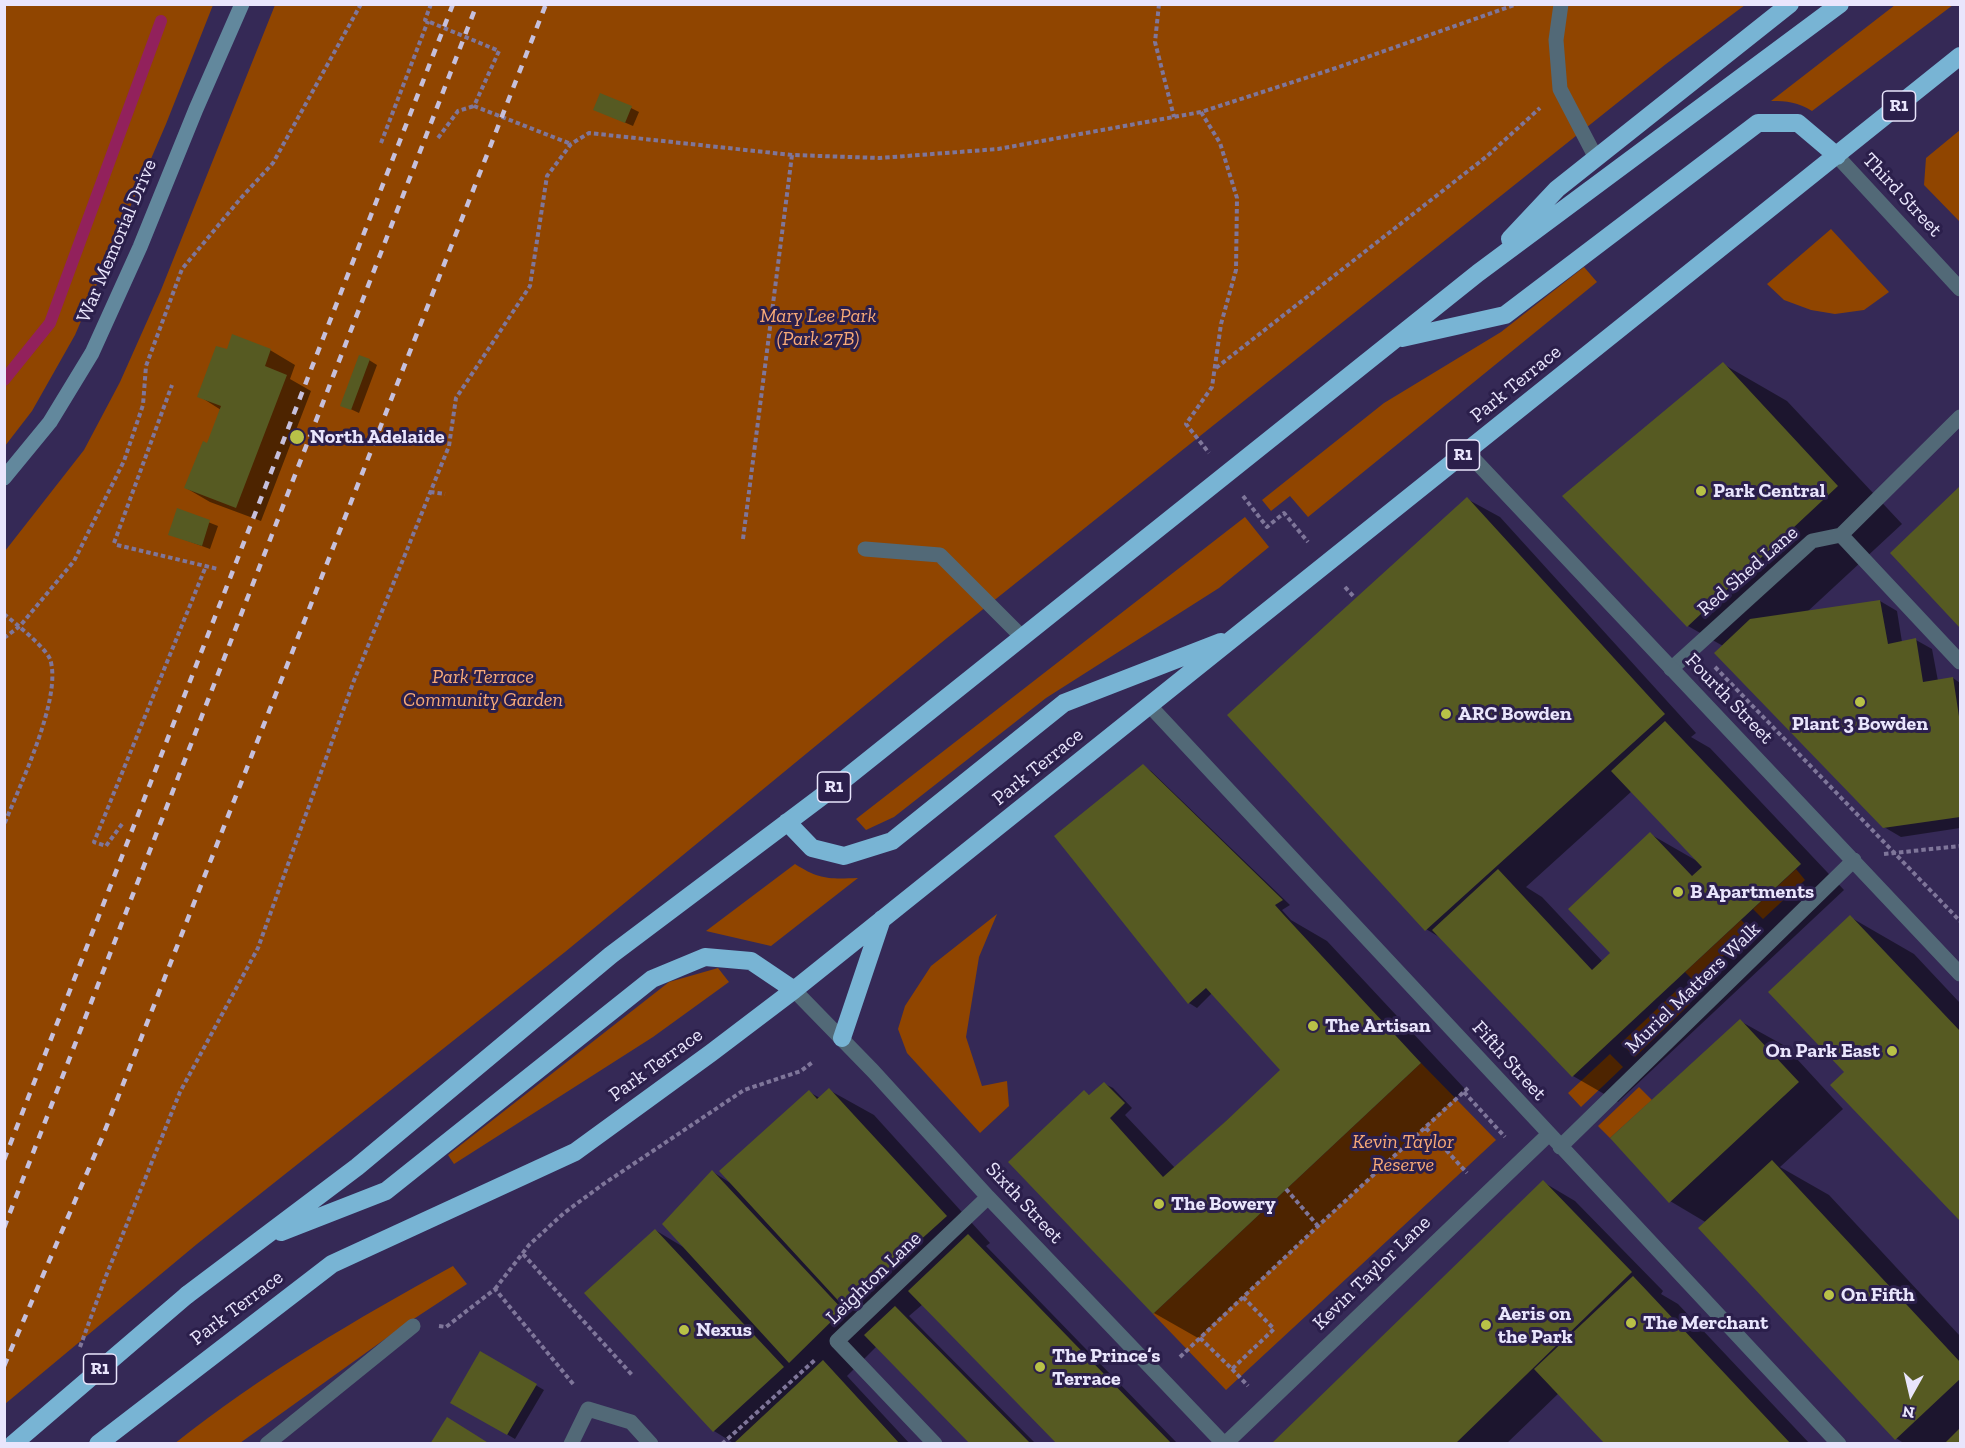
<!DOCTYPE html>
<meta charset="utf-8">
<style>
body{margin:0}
#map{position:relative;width:1965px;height:1448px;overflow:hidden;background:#352956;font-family:"Zilla Slab",serif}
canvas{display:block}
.frame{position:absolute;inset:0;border:6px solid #e9e5fc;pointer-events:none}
.north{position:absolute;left:1881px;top:1364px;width:60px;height:60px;-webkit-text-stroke:4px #2b1f4b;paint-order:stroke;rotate:188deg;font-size:16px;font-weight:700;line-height:24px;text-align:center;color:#e9e5fc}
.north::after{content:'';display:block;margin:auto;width:21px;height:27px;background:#e9e5fc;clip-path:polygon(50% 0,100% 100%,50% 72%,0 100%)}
</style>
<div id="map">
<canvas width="1965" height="1448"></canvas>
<div class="frame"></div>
<div class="north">N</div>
</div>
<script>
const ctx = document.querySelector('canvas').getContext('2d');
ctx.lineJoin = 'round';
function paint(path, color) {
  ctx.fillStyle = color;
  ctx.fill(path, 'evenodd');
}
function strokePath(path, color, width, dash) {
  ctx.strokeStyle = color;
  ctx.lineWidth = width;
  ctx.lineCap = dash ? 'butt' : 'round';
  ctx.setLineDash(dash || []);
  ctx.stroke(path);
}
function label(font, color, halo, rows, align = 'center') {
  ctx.font = font + ' "Zilla Slab",serif';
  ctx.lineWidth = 6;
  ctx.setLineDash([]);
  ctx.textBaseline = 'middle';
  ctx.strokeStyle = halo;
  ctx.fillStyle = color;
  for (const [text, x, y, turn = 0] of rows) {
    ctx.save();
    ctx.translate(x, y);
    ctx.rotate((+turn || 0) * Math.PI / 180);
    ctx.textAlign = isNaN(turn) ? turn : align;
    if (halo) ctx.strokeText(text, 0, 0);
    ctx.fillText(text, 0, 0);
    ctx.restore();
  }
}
paint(new Path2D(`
 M4 5H213L166 124 75 335 32 411 5 446Z
 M275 5H1745L1666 64 947 638 565 952 197 1244 5 1404V551L84 450 120 382 161 290Z
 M1895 5H1953L1812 111C1798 102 1787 101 1771 101Z
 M1960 130V222L1924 185 1926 158Z
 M1831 229 1889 292 1864 310 1835 314 1811 310 1784 300 1767 284Z
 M1584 267 1597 282 1308 517 1290 496 1271 511 1262 500 1384 403 1501 332Z
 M1245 517 1269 547 1219 588 1046 698 894 817 866 830 856 819Z
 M795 864C820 880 830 879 858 878L771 946 706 931Z
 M1796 869 1805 880 1763 919 1753 909Z
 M997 914 979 957 966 1037 982 1086 1007 1081 1009 1106 980 1133 907 1053 898 1029 905 1006 931 966Z
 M1741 920 1751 930 1695 982 1685 972Z
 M718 968 729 982 653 1037 454 1164 448 1155 669 982Z
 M1677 990 1690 1004 1635 1057 1621 1043Z
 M1610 1054 1623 1067 1581 1107 1568 1093Z
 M1421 1063 1496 1140 1226 1390 1153 1314Z
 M1639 1087 1652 1100 1610 1138 1598 1126Z
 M453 1266 467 1284 406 1324 240 1443 174 1444C261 1375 356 1319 453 1266Z`), '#904500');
paint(new Path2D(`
 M631 108 639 112 633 126 603 113Z
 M270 350 295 365 290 379 311 391 261 521 210 502 186 488 208 445 221 410 199 396 228 351Z
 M369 360 377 365 359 413 342 405Z
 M1723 364 1787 401 1902 524 1807 612 1880 601 1897 611 1902 642 1916 640 1932 649 1938 681 1953 678 1960 683V828L1901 837 1884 827 1723 646 1688 626Z
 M1960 488V626L1892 553Z
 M1467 499 1500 517 1696 733 1691 737 1710 748 1844 890 1618 1102 1573 1076 1444 940 1426 929ZM1632 791 1697 861 1650 834 1612 953 1603 962 1542 897 1526 887Z
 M178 510 218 526 210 549 169 534Z
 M1143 766 1151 771 1290 905 1282 910 1291 920 1327 941 1465 1089 1198 1338 1154 1313 1084 1092 1091 1096 1105 1084 1113 1088 1132 1108 1125 1115 1175 1168 1282 1070 1212 993 1197 1008 1189 1003Z
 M1850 917 1914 954 1960 1003V1219L1832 1085 1846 1072Z
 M1740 1021 1785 1046 1843 1109 1780 1167 1829 1195 1960 1336V1444H1905L1896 1438 1707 1223 1670 1201Z
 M829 1090 874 1115 990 1243 986 1246 1178 1444H1059L923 1304 909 1316 1036 1444H972L877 1346 847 1376 910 1444H735L714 1431 655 1230 685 1248 713 1172 732 1184 809 1092 820 1098Z
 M1543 1182 1575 1201 1663 1291 1661 1294 1678 1304 1810 1444H1607L1559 1393 1506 1444H1274Z
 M481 1353 544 1390 515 1439 452 1402Z`), '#0007');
strokePath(new Path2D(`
 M4 380 50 323 161 21`), '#92215c', 12);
paint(new Path2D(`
 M600 93 632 106 625 123 593 110Z
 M232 334 271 349 265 366 287 375 236 508 184 488 203 441 207 443 221 406 197 397 216 346 227 349Z
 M359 355 370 359 351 410 340 406Z
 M1723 362 1838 486 1687 627 1562 496Z
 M1960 486V628L1890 553Z
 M1467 497 1665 714 1425 931 1227 715Z
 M177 508 210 520 202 546 168 535Z
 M1880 600 1888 644 1916 638 1923 682 1953 677 1960 723V817L1883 828 1714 653 1750 619Z
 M1665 721 1801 864 1572 1077 1432 930 1498 869 1592 970 1610 953 1568 909 1650 832 1692 876 1702 867 1611 771Z
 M1143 764 1283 900 1275 905 1283 914 1421 1063 1153 1314 1008 1162 1084 1090 1089 1095 1104 1082 1125 1103 1110 1118 1163 1177 1226 1121 1280 1070 1206 988 1188 1004 1054 836Z
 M1850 915 1960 1031V1221L1830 1085 1844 1072 1768 992Z
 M1740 1019 1799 1082 1669 1203 1610 1138Z
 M829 1088 947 1216 845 1308 719 1171 809 1090 817 1099Z
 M1772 1160 1960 1362V1379L1895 1440 1698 1228Z
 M712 1170 843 1310 789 1363 662 1224Z
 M1543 1180 1632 1272 1455 1444H1271Z
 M655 1229 784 1367 713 1432 584 1293Z
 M968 1234 1172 1444H1057L908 1291Z
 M1633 1276 1791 1444H1605L1534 1369Z
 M895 1306 1031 1444H970L864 1335Z
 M480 1351 537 1384 507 1435 450 1403Z
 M823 1360 900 1444H733Z
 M447 1417 490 1444H430Z
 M1960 1428V1444H1944Z`), '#565a22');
strokePath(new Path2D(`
 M431 4 425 20 499 51 474 106 571 144
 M1159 4 1155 42 1174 117
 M1201 112 1220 143 1237 198 1236 270 1221 324 1212 387 1186 424 1209 453
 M438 138 458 111 474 106
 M381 143 428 21
 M1216 368 1486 157 1540 108
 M430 492 445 494
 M1243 496 1267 527 1284 513 1308 542
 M743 539 792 155
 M114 543 172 385
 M117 545 218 569
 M1345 587 1354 597
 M4 614C15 623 45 647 50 659 63 697 19 787 4 825
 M4 638 20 626 74 561 124 461 143 405 146 366 182 269 241 198 273 163 361 4
 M1715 667 1960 921
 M122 824 106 846 94 842 206 566
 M1884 854 1960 846
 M1464 1092 1505 1137
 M1426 1128 1467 1173
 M1286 1189 1318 1226
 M523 1254 633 1376
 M495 1289 529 1245 564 1213 602 1185 744 1090 801 1071 814 1061
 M439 1326 446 1327 495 1289 574 1385
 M1200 1338 1232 1369 1274 1329 1243 1297
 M80 1347 106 1276 180 1092 258 948 353 683 449 446 456 398 530 286 547 176 571 144 589 133 792 155 880 158 998 149 1201 112 1336 68 1517 4
 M1180 1357 1318 1226 1468 1088
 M1232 1369 1248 1386
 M722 1444 816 1359`), '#7f769a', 4, [4.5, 3]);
strokePath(new Path2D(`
 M1561 4 1556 40 1560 89 1596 158
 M1841 535 1960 662
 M865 549 940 555 1022 637
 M1671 669 1812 541 1841 535 1960 417`), '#526977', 15);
strokePath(new Path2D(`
 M1837 156 1960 289
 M1467 452 1960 974
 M1150 706 1839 1444
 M794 990 873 1071 988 1197 1224 1444
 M1560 1147 1854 860
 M267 1444 413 1326
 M571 1444 588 1409 631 1422 651 1444
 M935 1444 837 1341 988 1197
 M1225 1444 1549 1134`), '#526977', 15);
strokePath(new Path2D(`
 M4 478 50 422 92 353 140 247 196 109 242 4`), '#62889d', 15);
strokePath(new Path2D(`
 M1510 239 1557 189 1790 4
 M1402 338 1505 315 1758 123H1798L1837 156
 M787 822 812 848 844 856 892 841 1064 703 1221 642
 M842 1038 882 919
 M281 1232 386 1191 652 979 705 957 751 961 794 990
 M187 1295 357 1167 611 955 841 782 1478 273 1840 4
 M98 1444 332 1264 575 1152 711 1053 794 990 1960 56`), '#78b4d4', 18);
strokePath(new Path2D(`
 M4 1160 453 4
 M4 1228 477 4
 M4 1366 102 1138 546 4`), '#c6c0dc', 4.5, [8, 8]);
strokePath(new Path2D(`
 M13 1444 187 1295`), '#78b4d4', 18);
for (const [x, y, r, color] of [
 [297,437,8,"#b8c147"],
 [1701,491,6,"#b8c147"],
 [1860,702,6,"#b8c147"],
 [1446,714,6,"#b8c147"],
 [1678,892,6,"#b8c147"],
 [1313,1026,6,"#b8c147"],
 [1892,1051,6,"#b8c147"],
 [1159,1204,6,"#b8c147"],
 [1829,1295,6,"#b8c147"],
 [1631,1323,6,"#b8c147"],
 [1486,1325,6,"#b8c147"],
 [684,1330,6,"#b8c147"],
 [1040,1367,6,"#b8c147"]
]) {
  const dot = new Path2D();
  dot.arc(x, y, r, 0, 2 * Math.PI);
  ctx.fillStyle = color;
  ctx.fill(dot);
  strokePath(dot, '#2b1f4b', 2);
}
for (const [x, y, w] of [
 [1899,106,33],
 [1463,455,33],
 [834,787,33],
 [100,1369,33]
]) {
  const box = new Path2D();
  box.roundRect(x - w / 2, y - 15, w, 30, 4.5);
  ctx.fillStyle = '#2b1f4b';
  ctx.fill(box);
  strokePath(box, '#e9e5fc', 1.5);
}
label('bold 18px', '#e9e5fc', null, [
 ["R1",1899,106],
 ["R1",1463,455],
 ["R1",834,787],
 ["R1",100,1369]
]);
label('20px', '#e9e5fc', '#2b1f4b', [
 ["Third Street",1902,195,47],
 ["War Memorial Drive",117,241,-67],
 ["Park Terrace",1516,384,-39],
 ["Red Shed Lane",1748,571,-41],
 ["Fourth Street",1729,699,46],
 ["Park Terrace",1038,767,-39],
 ["Muriel Matters Walk",1693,988,-44],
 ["Fifth Street",1509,1061,48],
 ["Park Terrace",656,1065,-36],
 ["Sixth Street",1024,1203,47],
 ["Kevin Taylor Lane",1372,1273,-44],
 ["Leighton Lane",874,1278,-44],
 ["Park Terrace",237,1308,-37]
]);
label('italic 20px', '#f8aa78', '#2b1f4b', [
 ["Mary Lee Park",818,316],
 ["(Park 27B)",818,339],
 ["Park Terrace",483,677],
 ["Community Garden",483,700],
 ["Kevin Taylor",1403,1142],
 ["Reserve",1403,1165]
]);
label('bold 20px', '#e9e5fc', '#2b1f4b', [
 ["North Adelaide",310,437],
 ["Park Central",1713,491],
 ["ARC Bowden",1458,714],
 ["Plant 3 Bowden",1860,724,"center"],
 ["B Apartments",1690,892],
 ["The Artisan",1325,1026],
 ["On Park East",1880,1051,"right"],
 ["The Bowery",1171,1204],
 ["On Fifth",1841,1295],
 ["Aeris on",1498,1314],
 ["the Park",1498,1337],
 ["The Merchant",1643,1323],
 ["Nexus",696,1330],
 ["The Prince’s",1052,1356],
 ["Terrace",1052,1379]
], 'left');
</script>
